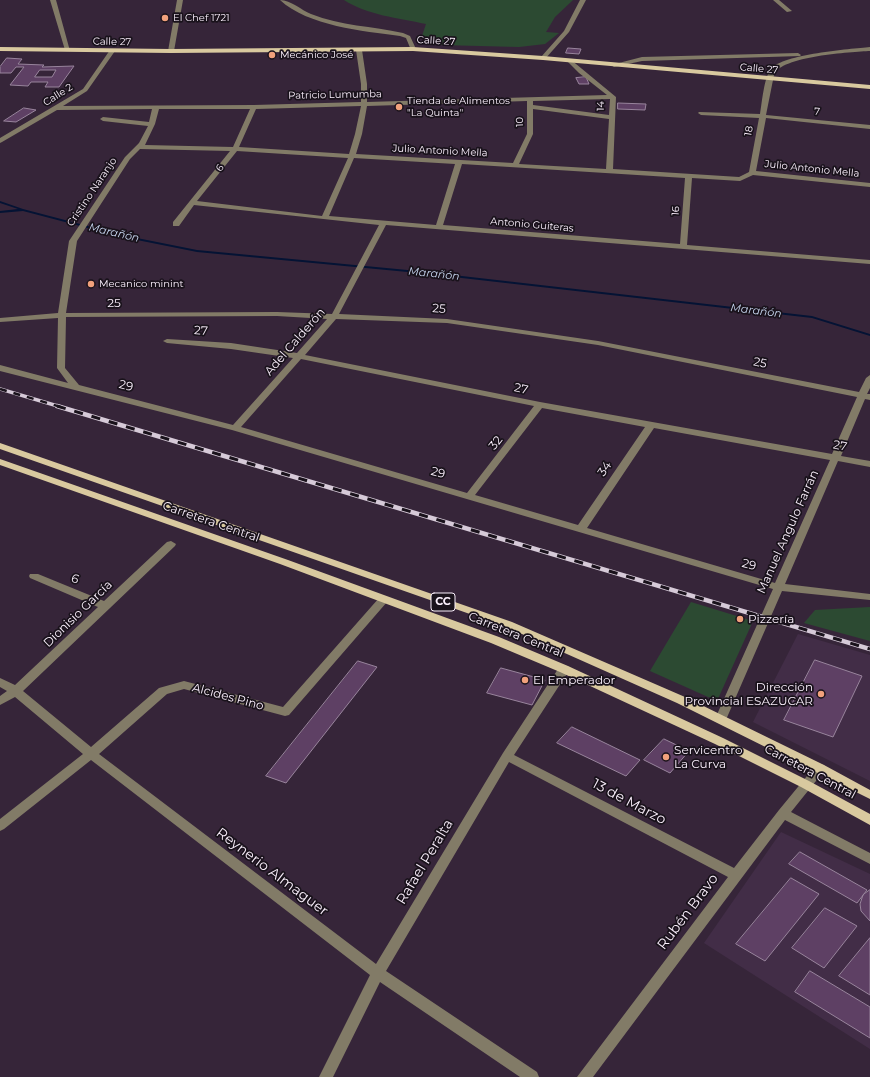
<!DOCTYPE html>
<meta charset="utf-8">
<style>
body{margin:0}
canvas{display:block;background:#362539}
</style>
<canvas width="870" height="1077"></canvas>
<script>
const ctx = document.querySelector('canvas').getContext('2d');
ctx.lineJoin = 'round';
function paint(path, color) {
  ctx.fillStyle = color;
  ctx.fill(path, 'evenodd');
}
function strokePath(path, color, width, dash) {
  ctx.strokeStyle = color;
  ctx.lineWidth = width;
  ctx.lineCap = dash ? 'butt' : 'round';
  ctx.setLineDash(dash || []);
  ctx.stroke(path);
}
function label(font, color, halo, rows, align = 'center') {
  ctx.font = font + ' Montserrat,sans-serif';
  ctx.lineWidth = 3.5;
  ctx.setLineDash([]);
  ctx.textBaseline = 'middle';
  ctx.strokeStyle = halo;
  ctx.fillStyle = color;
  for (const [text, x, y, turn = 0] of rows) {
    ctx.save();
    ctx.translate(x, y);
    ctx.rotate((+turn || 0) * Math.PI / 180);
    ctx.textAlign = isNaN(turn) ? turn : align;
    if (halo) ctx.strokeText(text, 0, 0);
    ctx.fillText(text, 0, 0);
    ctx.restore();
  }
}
paint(new Path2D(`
 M798 634 870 655V781L753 722Z
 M781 832 870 874V1049L704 943Z`), '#422d47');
paint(new Path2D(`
 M344 0H573L555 17 546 32 559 33 545 44 519 47 441 45 422 36 426 24C398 18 367 15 344 0Z
 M691 602 753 621 717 701 650 671Z
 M870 607V641L804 623 815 610Z`), '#2c4a32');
paint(new Path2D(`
 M0 201 23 209 122 235 197 250 418 271 812 316 870 334V336L812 318 418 273 197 252 122 237 23 211 0 213V211L18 209 0 203Z`), '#041334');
const building = new Path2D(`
 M568 48 581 49 579 54 566 53Z
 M7 58 22 59 18 64 44 65 42 67 74 66 59 87H45L48 82H31L28 86 10 85 24 67H16L11 73H0V67ZM40 70H56L52 77H35Z
 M586 77 589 84H579L576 78Z
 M618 103 646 104 645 110 618 109Z
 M24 108 36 110 16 122 4 121Z
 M815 660 862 676 833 737 784 720Z
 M358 661 377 667 286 783 266 776Z
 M501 668 545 680 532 705 487 693Z
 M572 727 640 760 626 776 557 743Z
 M664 739 689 751 670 773 644 760Z
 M800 852 867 890 857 903 789 864Z
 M791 878 819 894 765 961 736 944Z
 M870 890V921L861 911 860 904 863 895Z
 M825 908 857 926 824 968 792 948Z
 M870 938V995L839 976Z
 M810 971 870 1007V1038L795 992Z`);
paint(building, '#5e4064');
strokePath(building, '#98849c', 1);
paint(new Path2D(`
 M50 0H56L70 51 65 50Z
 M177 0H183L174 51 171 53 168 51Z
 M280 0C291 0 301 10 311 14 341 26 372 26 403 33L410 36 416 49 411 50 406 38 400 36C363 31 308 26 280 0Z
 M580 0H586L569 32 545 59H541V57L564 31Z
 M773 0H779L792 11 787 12Z
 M870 47V51C852 52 780 56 774 75L766 115 870 125V129L766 118 756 171 870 183V187L753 175 740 181 692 178 687 245 870 260V264L386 225 339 314 447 319 598 341 859 392 866 378 870 375V388L867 394H870V400L865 399 841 456 870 461V467L838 461 785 584 870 594V600L782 591 725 722H717L715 719 773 589 232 430 0 371V365L68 383 57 368 58 318 0 322V318L58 313 69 241 125 157 139 143 148 126 103 121 100 119 103 117 149 122 152 109 57 110 2 142 0 143V138L83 89 110 50 115 51 87 91 63 106 254 105 361 102V84L356 50 359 48 362 50 367 84V102L607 95 579 73 567 61 570 59 616 97 613 169 739 177 749 172 759 118 701 115 698 113 699 112 760 114C762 103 764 77 771 69 783 54 850 49 870 47ZM610 99 609 115 533 105V101ZM527 101V134L513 163 356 154 362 134 367 106ZM361 106 355 134 349 154 239 147 256 109ZM159 109H250L233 147 145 145 155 124ZM533 109 609 119 606 169 519 164 533 134ZM140 149 230 151 173 222V226H179L194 205 379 225 332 314 277 312 66 313 77 241 130 159ZM237 151 348 158 322 216 197 201ZM354 158 455 164 436 225 329 216ZM462 164 685 178 680 244 443 225ZM277 316 327 319 297 353 231 343 167 339 163 341 167 343 231 349 293 358 233 425 79 385 65 368 66 317ZM336 319 447 323 598 345 857 397 832 454 540 402 305 355ZM301 359 534 406 467 493 241 427ZM542 408 645 427 578 525 475 495ZM654 428 830 460 775 583 587 528Z
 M798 53 801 55 800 56 642 61 614 67 611 65 642 57Z
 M171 541 176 544 175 546 23 691 91 747 159 688 184 681 283 707 379 598H387L388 600 387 602 289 715 285 716 184 689 167 694 99 754 376 964 503 753 560 666H568L570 669 514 755 734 868 779 810 816 765 820 764 824 765 826 768 824 771 791 812 870 853V864L785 820 593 1077H577L728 877 509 762 386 971 537 1072 539 1077H520L380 982 333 1077H319L370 975 91 760 4 829 0 831V819L83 754 15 697 0 705V696L7 691 0 687V678L15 685 98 607 30 578 29 576 30 574H38L104 601 167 542Z`), '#827b67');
paint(new Path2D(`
 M0 47 171 49 413 47 543 56 870 85V89L543 60 413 51 171 53 0 51Z
 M0 443 512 622 685 697 824 765 870 790V799L677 703 504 626 0 449Z
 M0 459 288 560 499 637 568 666 723 738 809 781 870 814V825L801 787 715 744 560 672 491 643 280 564 0 465Z`), '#d9c99f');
const railFar1 = new Path2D(`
 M0 389 61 407`);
const rail = new Path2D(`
 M57 406 870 649`);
strokePath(railFar1, '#d6cad8', 3.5);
strokePath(rail, '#d6cad8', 4.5);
strokePath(railFar1, '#19121b', 2.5, [7]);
strokePath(rail, '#19121b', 3, [9]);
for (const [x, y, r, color] of [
 [165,18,4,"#f1a17c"],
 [272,55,4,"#f1a17c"],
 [399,107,4,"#f1a17c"],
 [91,284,4,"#f1a17c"],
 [740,619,4,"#f1a17c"],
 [525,680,4,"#f1a17c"],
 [821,694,4,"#f1a17c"],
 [666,757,4,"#f1a17c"]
]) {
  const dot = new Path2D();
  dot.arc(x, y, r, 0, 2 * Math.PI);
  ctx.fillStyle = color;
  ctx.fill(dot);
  strokePath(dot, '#19121b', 1.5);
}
label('10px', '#fbf0fd', '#19121b', [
 ["El Chef 1721",173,18],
 ["Mecánico José",280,55],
 ["Tienda de Alimentos",407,101],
 ["\"La Quinta\"",407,113],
 ["Mecanico minint",99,284]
], 'left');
label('10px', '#fbf0fd', '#19121b', [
 ["Calle 27",436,41,3],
 ["Calle 27",112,42,1],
 ["Calle 27",759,69,5],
 ["Calle 2",58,95,-32],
 ["Patricio Lumumba",335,95,-1],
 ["14",601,106,-87],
 ["7",817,112,6],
 ["10",520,122,-91],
 ["18",749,131,-80],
 ["Julio Antonio Mella",440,151,3],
 ["6",220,168,-52],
 ["Julio Antonio Mella",812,169,6],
 ["Cristino Naranjo",92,192,-56],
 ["16",676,211,-85],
 ["Antonio Guiteras",532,225,5]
]);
label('italic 11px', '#c9d8f2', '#19121b', [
 ["Marañón",114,233,13],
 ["Marañón",434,274,6],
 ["Marañón",756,311,7]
]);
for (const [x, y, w] of [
 [443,602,24]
]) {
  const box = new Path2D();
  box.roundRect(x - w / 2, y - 9, w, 18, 3);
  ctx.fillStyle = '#19121b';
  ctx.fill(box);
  strokePath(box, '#fbf0fd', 1);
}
label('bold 11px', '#fbf0fd', null, [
 ["CC",443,602]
]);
label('12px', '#fbf0fd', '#19121b', [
 ["25",114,303],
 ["25",439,309,4],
 ["27",201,331,4],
 ["Adel Calderón",295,342,-49],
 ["25",760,363,11],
 ["29",126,386,13],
 ["27",521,389,12],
 ["32",496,443,-52],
 ["27",840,446,11],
 ["34",605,469,-56],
 ["29",438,473,16],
 ["Carretera Central",211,522,19],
 ["Manuel Angulo Farrán",788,532,-66],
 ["29",749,565,16],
 ["6",75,579,22],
 ["Dionisio García",78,614,-44],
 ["Carretera Central",516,635,22],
 ["Alcides Pino",228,697,15],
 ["Carretera Central",810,772,28]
]);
label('12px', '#fbf0fd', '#19121b', [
 ["Pizzería",748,619],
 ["El Emperador",533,680],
 ["Dirección",813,687,"right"],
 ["Provincial ESAZUCAR",813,701,"right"],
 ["Servicentro",674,750],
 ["La Curva",674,764]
], 'left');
label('14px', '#fbf0fd', '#19121b', [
 ["13 de Marzo",629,802,28],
 ["Rafael Peralta",425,862,-59],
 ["Reynerio Almaguer",272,872,37],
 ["Rubén Bravo",688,912,-53]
]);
</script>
